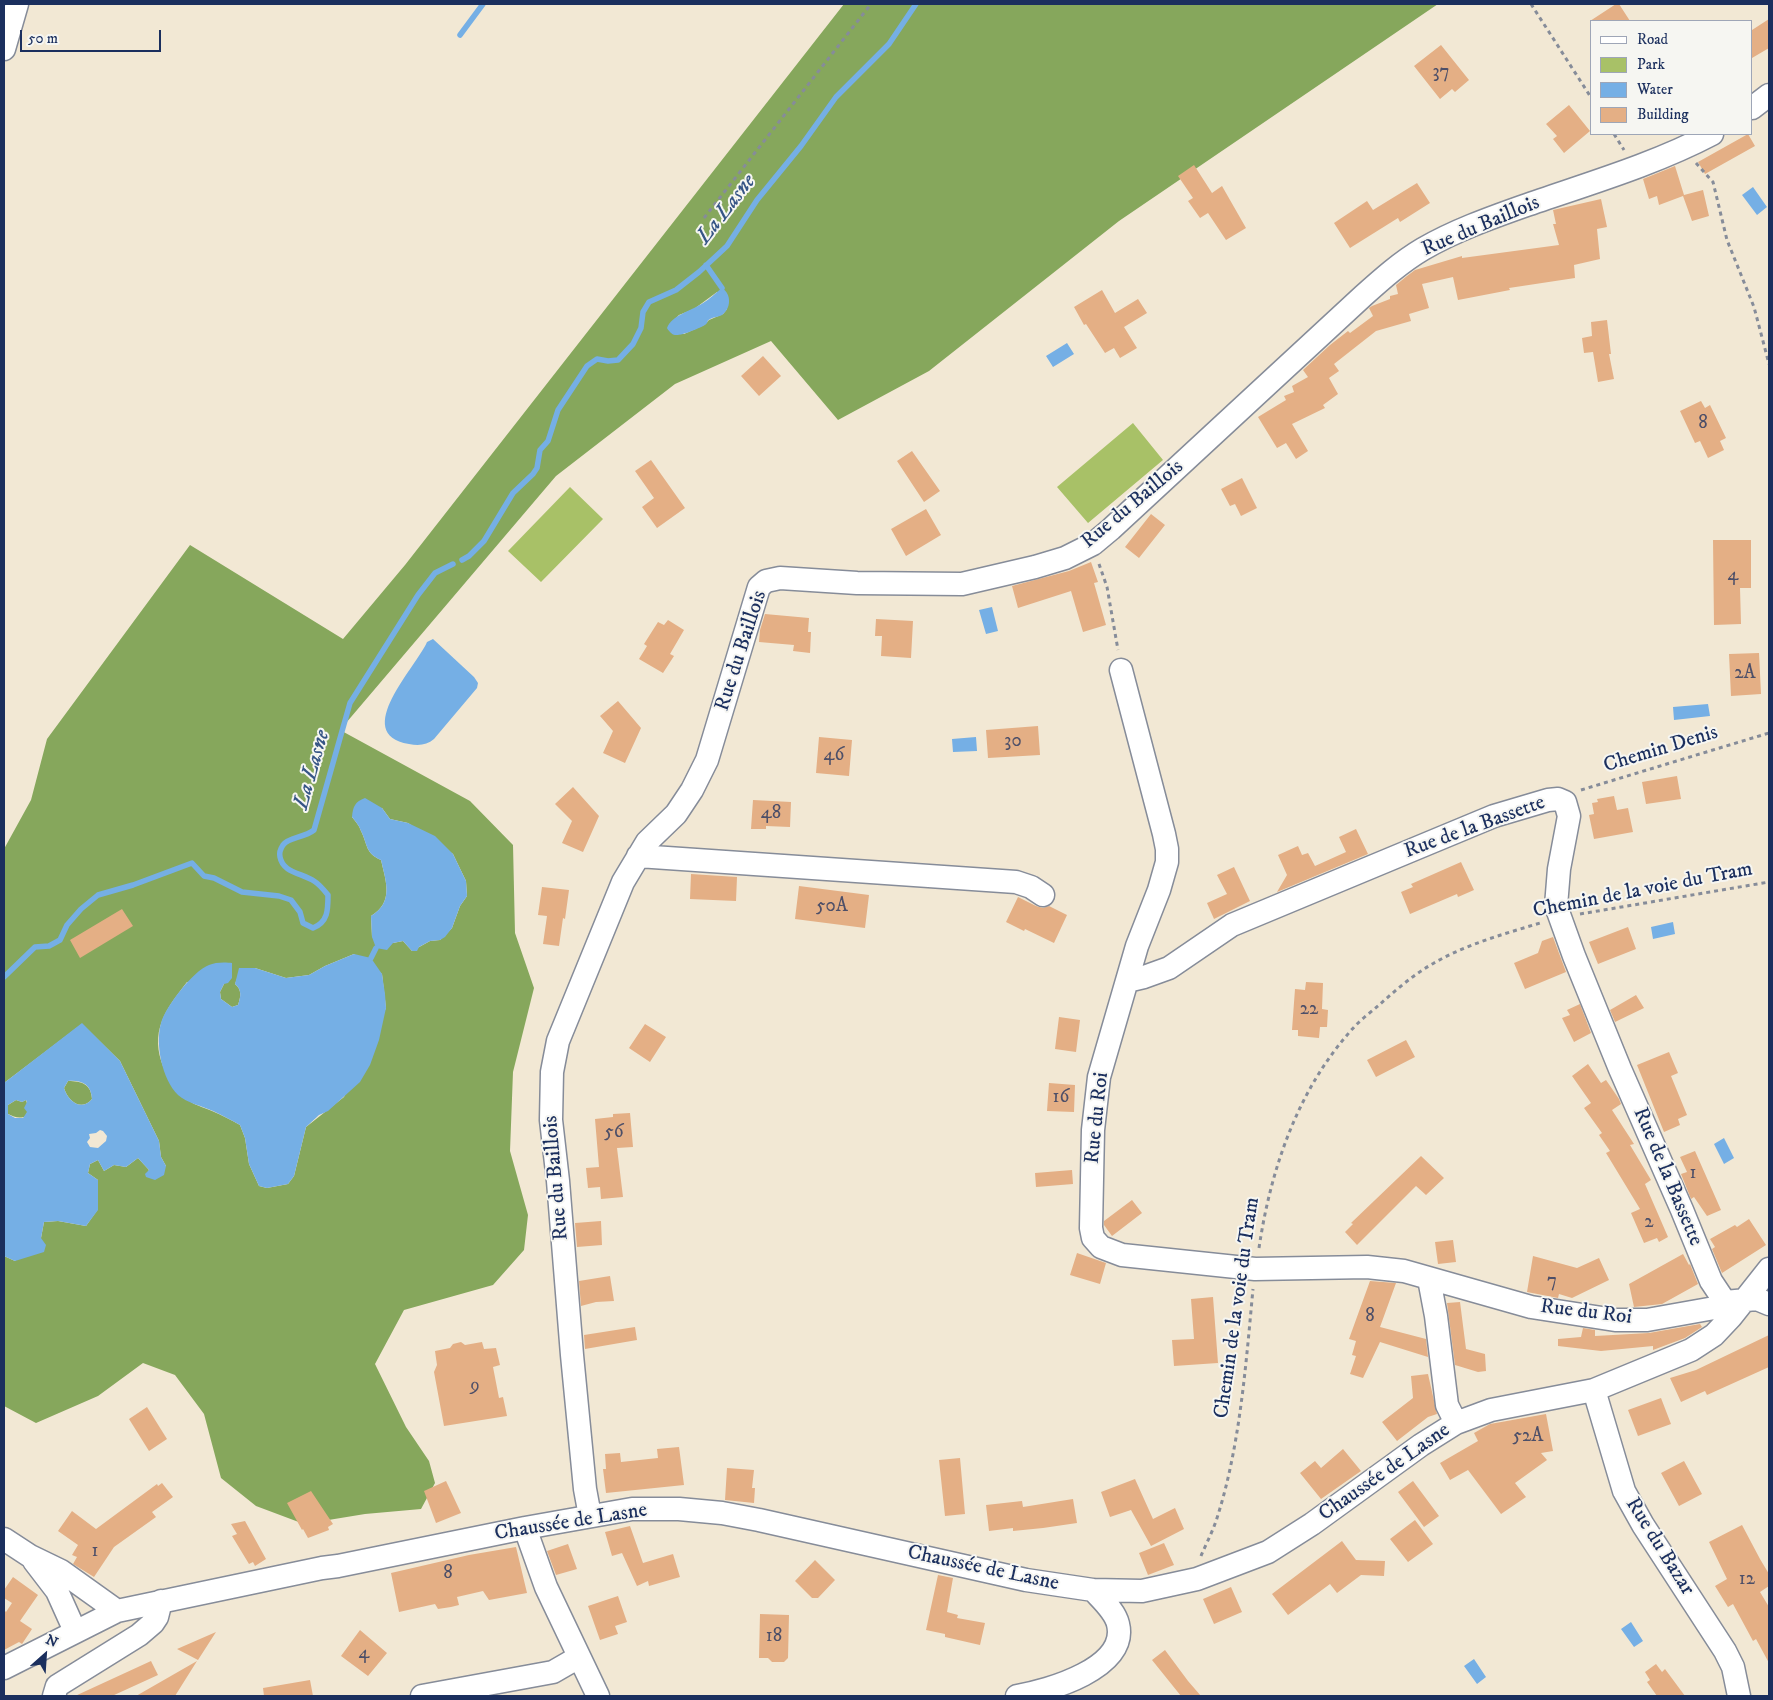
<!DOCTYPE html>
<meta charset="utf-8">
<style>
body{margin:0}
#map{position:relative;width:1773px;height:1700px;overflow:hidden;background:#f2e8d4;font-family:"IM FELL DW Pica",serif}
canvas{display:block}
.frame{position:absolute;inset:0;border:5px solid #1b2f5e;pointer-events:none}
.legend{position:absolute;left:1590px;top:20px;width:162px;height:115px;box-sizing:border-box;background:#f6f6f2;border:1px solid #9ea6b7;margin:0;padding:6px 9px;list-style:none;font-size:15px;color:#1b2f5e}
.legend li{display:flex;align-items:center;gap:10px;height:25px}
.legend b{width:25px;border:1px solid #9ea6b7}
.north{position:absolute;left:20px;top:1630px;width:50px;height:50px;-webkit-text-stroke:4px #f6f6f2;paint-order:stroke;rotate:26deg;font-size:14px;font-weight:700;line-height:20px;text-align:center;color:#1b2f5e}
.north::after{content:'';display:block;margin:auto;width:18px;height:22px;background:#1b2f5e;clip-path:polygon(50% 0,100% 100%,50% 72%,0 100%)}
.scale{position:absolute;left:20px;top:30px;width:141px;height:22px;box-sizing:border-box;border:2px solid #1b2f5e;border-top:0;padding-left:6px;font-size:15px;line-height:18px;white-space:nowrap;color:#1b2f5e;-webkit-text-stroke:4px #f6f6f2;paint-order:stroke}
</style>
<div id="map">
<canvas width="1773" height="1700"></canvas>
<div class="frame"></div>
<ul class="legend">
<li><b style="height:6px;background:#fff"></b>Road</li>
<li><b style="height:14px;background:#a8c167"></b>Park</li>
<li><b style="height:14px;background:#75afe5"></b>Water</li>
<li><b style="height:14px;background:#e4af85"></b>Building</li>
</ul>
<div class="north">N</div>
<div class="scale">50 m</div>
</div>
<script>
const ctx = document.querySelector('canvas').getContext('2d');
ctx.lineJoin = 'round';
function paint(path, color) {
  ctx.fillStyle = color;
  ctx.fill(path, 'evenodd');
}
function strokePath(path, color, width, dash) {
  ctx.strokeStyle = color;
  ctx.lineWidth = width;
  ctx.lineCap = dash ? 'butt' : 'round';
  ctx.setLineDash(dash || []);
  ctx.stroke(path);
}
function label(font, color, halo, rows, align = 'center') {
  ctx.font = font + ' "IM FELL DW Pica",serif';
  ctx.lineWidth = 4;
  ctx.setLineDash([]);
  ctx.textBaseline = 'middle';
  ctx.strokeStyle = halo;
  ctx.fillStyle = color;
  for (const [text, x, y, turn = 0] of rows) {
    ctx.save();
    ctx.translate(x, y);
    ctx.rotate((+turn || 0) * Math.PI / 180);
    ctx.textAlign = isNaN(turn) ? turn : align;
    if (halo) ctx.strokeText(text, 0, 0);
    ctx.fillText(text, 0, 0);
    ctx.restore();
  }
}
paint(new Path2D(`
 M1133 423 1163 460 1088 523 1057 487Z
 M570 487 603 519 541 582 508 551Z`), '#a8c167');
paint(new Path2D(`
 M844 4H1438L1119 221 929 371 838 420 771 341 675 384 556 476 340 730 470 801 513 845 515 933 534 988 513 1072 510 1151 528 1215 524 1250 493 1285 404 1310 375 1364 406 1427 429 1461 435 1483 421 1509 365 1514 304 1524 256 1506 221 1478 204 1414 175 1375 143 1363 98 1396 36 1423 4 1406V1256L15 1261 41 1238 44 1222 58 1221 86 1226 98 1209V1180L88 1173 90 1164 98 1160 104 1171 114 1165 126 1167 138 1158 149 1170 148 1172 166 1166 161 1157 159 1141 120 1061 82 1024 4 1083V849L31 800 47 739 190 545 343 639 405 565ZM717 292 727 309 723 314 709 320 704 325 684 334H680L674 320 679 315 694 309ZM382 808 390 819 408 823 453 854 466 881 467 896 460 906 452 928 440 940 430 941 412 951 403 941 393 943 372 937 371 916C394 902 386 882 381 860 365 853 368 845 361 831 359 825 355 821 352 817ZM354 954 382 974 386 1008 344 1097 306 1127 294 1176 288 1184 267 1188 259 1186 249 1164 245 1138 240 1125C231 1120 222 1115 212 1111 206 1108 197 1106 191 1102 167 1084 150 1051 162 1021 167 1007 178 994 187 982L224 984 220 992 221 999 232 1007 238 1005C241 996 242 990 235 984L238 976 255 968 286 978 309 975 325 966Z
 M68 1081C82 1081 91 1084 92 1099 81 1112 68 1101 64 1088Z
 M16 1100 22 1102 26 1100C28 1105 28 1111 26 1116 20 1119 14 1117 8 1114V1105Z`), '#86a75c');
paint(new Path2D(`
 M1753 187 1767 207 1757 215 1742 195Z
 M722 288C732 294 731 309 722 315 718 317 714 317 710 319 705 322 710 321 705 325 700 328 681 336 675 335 672 335 668 330 667 328 672 315 691 311 703 303 710 299 715 293 722 288Z
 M1067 343 1074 354 1053 367 1046 356Z
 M992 607 998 631 986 634 979 610Z
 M433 639 474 677 478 683 477 688 434 739C427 745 419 746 409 744 350 734 417 666 427 642Z
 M1708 704 1710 716 1674 720 1673 707Z
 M976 737 977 751 953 752 952 739Z
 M365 798 382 808 390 819 408 823 435 836 453 854 466 881 467 896 460 906 452 928 445 937 440 940 430 941 419 947 417 951H412L403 941 393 943 387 950 376 948 372 937 371 916C394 902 386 882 381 860 365 853 368 845 361 831 359 825 355 821 352 817 353 806 355 802 365 798Z
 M1673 922 1675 934 1653 939 1651 927Z
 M354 954 371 958 382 974 385 994 386 1008 379 1040 370 1065 360 1082 328 1111 319 1115 306 1127 294 1176 288 1184 267 1188 259 1186 249 1164 245 1138 240 1125C231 1120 222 1115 213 1111 202 1106 187 1103 178 1095 162 1079 155 1044 161 1023 166 1006 193 971 209 965 215 962 226 962 232 963V978L228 983 224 984 220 992 221 999 232 1007 238 1005C241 996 242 990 235 984L239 968H255L286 978 309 975 325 966Z
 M82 1023 120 1061 159 1141 161 1157 166 1166 164 1175 155 1180 146 1177 145 1174 149 1170 138 1158 126 1167 114 1165 104 1171 98 1160 90 1164 88 1173 98 1180V1210L86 1226 58 1221 44 1222 41 1238 46 1245 44 1252 15 1261 4 1256V1083ZM68 1081C82 1080 91 1084 92 1099 81 1112 68 1101 64 1088ZM16 1100 22 1102 26 1100 27 1102 24 1108 27 1112 23 1118H15L8 1114V1105ZM100 1130 103 1131 107 1136 106 1141 98 1148 90 1147 87 1142 90 1138 89 1134 96 1133Z
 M1724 1138 1734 1158 1724 1164 1714 1144Z
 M1631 1622 1643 1641 1634 1647 1621 1629Z
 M1474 1659 1486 1677 1477 1684 1464 1666Z`), '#75afe5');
strokePath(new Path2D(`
 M460 35 483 4
 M706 265 722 288
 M462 560 469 556 484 541 513 493 533 474 537 468 540 450 548 441 558 410 587 366 597 359 608 361 618 360 633 344 641 328 643 312 649 302 676 290 699 272 727 246 757 200 801 146 836 97 889 44 916 4
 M371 958 376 948
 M4 977 35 947 49 946 60 940 67 925 81 909 98 895 133 885 192 863 204 876 214 878 242 892 279 896 291 900 300 912 303 923 313 928C328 922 328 910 328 895 324 890 319 884 314 881 302 873 283 873 280 857 279 853 281 848 283 845 289 837 304 838 314 830L350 703 418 595 435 573 453 564`), '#75afe5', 5.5);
paint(new Path2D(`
 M1616 4H1619L1630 21H1590Z
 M1769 19V48L1752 58V30Z
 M1441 45 1469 80 1455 92 1452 89 1440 99 1414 66Z
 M1569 105 1590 131 1564 153 1553 139 1557 136 1546 124Z
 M1748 134 1755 146 1705 174 1698 162Z
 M1194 165 1212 193 1222 186 1246 228 1226 240 1208 213 1200 218 1188 201 1193 198 1178 176Z
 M1675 166 1684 195 1703 190 1709 216 1692 221 1683 196 1659 205 1657 196 1649 199 1643 179Z
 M1417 183 1430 203 1400 222 1398 218 1350 248 1334 223 1367 201 1373 210Z
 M1601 199 1607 227 1597 229 1600 259 1574 265 1575 278 1509 288 1510 290 1458 300 1453 277 1422 284 1429 308 1409 314 1411 321 1376 331 1334 364 1339 371 1329 378 1338 394 1323 405 1325 408 1292 424 1308 451 1296 459 1286 443 1277 448 1258 417 1286 400 1284 396 1294 392 1292 386 1308 377 1303 370 1330 345 1348 331 1350 333 1373 316 1369 308 1372 306 1390 299V296L1398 294 1396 285 1407 276 1415 270 1462 256V258L1559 245 1553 224H1556L1553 210Z
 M1102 290 1115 313 1138 299 1147 313 1124 327 1137 348 1120 358 1114 348 1105 353 1086 324 1084 325 1074 307Z
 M1607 320 1611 354H1609L1614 379 1598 382 1593 352 1584 353 1582 338 1592 336 1591 322Z
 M763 356 781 376 759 396 741 376Z
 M1701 401 1705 408 1710 405 1726 438 1720 441 1724 450 1708 458 1700 441 1695 443 1680 411Z
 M912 451 940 491 924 502 897 461Z
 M651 460 685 508 657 528 642 507 654 498 635 471Z
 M1242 478 1257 508 1241 516 1235 504 1230 506 1221 489Z
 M926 509 941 535 906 556 891 529Z
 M1151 514 1165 525 1139 558 1125 547Z
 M1713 540H1751V588H1740L1741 624 1714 625Z
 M1091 562 1098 582 1094 583 1106 625 1083 632 1071 591 1018 608 1012 586 1069 571Z
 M765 614 809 618 808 632H811L810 653 793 651 794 645 759 642 760 630Z
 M876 619 913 621 911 658 881 656 882 636H875Z
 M668 620 684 630 670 654 674 656 663 673 639 659 647 646 644 644 658 622 664 625Z
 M1759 653 1761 694 1731 696 1729 654Z
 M618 701 641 728 625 763 603 753 613 731 600 716Z
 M1038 726 1040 755 988 758 986 730Z
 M819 737 852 740 849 776 816 773Z
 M1677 776 1681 799 1646 804 1642 782Z
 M573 787 599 816 583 852 562 843 572 821 555 804Z
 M1614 796 1617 810 1628 808 1633 832 1594 839 1589 815 1594 814 1592 803 1598 802 1597 799Z
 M753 800 791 802 790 827 766 826V829H751Z
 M1356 829 1368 854 1277 892 1287 875 1278 855 1298 846 1302 855 1308 853 1315 866 1346 852 1339 837Z
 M1461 862 1474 890 1458 897 1457 894 1410 914 1401 892 1413 887 1411 884Z
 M1234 867 1250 901 1214 919 1207 903 1227 894 1217 875Z
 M691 874 737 877 736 901 690 899Z
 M799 886 869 895 865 928 795 919Z
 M542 887 569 890 565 919 563 918 559 946 543 944 547 916 538 915Z
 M1018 897 1036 906 1043 908 1049 906 1067 915 1054 943 1025 929 1024 931 1006 922Z
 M122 909 133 926 80 958 70 940Z
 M1628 927 1636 949 1598 964 1589 942Z
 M1553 937 1566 972 1525 989 1514 963 1538 953 1542 941Z
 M1306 982 1323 983 1322 1009 1328 1010 1327 1027H1320L1319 1038 1298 1036V1030H1292L1295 989 1305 990Z
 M1636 995 1644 1008 1615 1022 1610 1010Z
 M1580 1004 1591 1033 1574 1042 1562 1018 1570 1015 1567 1010Z
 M1059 1017 1080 1020 1076 1052 1055 1049Z
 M645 1024 666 1037 650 1062 629 1048Z
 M1406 1040 1415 1057 1376 1077 1367 1060Z
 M1669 1052 1678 1073 1671 1076 1687 1115 1678 1119 1680 1125 1664 1132 1637 1065Z
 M1588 1064 1601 1083 1606 1080 1619 1099 1621 1104 1612 1110 1634 1144 1630 1145 1651 1180 1645 1184 1668 1237 1659 1242 1657 1238 1644 1243 1631 1213 1640 1209 1606 1153 1610 1151 1599 1135 1602 1133 1584 1108 1591 1103 1572 1076Z
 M1049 1083 1075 1085 1074 1112 1047 1111Z
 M630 1113 633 1147 617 1148 623 1197 601 1199 600 1187 588 1188 586 1168 599 1167 595 1119 613 1117V1114Z
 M1695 1151 1721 1210 1707 1216 1694 1197 1691 1199 1681 1174 1687 1172 1680 1157Z
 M1421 1156 1444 1178 1426 1195 1416 1186 1357 1245 1345 1232 1353 1224 1351 1223Z
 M1072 1170 1073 1184 1036 1187 1035 1173Z
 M1132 1200 1142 1213 1112 1236 1104 1225V1221Z
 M1749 1219 1766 1245 1722 1273 1712 1249 1715 1247 1710 1239 1735 1225 1737 1227Z
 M601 1221 602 1245 577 1247 575 1223Z
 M1453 1240 1456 1262 1438 1264 1435 1242Z
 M1077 1253 1106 1263 1100 1284 1070 1275Z
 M1683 1254 1689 1265 1690 1264 1698 1284 1662 1304 1634 1307 1629 1284Z
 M1533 1256 1577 1268 1599 1258 1609 1280 1572 1298 1559 1294 1558 1298 1527 1292Z
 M610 1276 614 1301 596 1302 581 1306 579 1281Z
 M1370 1281 1396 1283 1380 1327 1426 1339 1428 1357 1380 1342 1363 1378 1350 1374 1356 1356 1352 1355 1356 1341 1349 1339Z
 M1213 1297 1218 1363 1174 1366 1172 1340 1194 1339 1191 1299Z
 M1460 1302 1466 1349 1485 1354 1486 1371 1478 1372 1455 1365 1447 1303Z
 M1700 1324 1702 1327 1685 1338 1653 1350V1346L1601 1351 1558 1346V1339L1581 1337 1583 1328 1595 1330V1336L1649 1333Z
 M635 1327 637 1340 585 1349 584 1335Z
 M1769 1335V1367L1707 1395 1705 1391 1681 1402 1670 1378 1696 1370Z
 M461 1342 465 1345 482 1342 484 1349 496 1348 500 1365 493 1367 499 1398 503 1397 507 1416 444 1426 434 1372 437 1365 435 1351 450 1348 453 1344Z
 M1428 1374 1437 1414 1428 1417 1397 1441 1382 1422 1413 1398 1411 1376Z
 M1661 1398 1671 1424 1638 1436 1628 1410Z
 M147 1407 167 1439 149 1451 129 1419Z
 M1546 1414 1553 1451 1541 1453 1547 1460 1515 1483 1526 1497 1501 1514 1468 1470 1450 1480 1440 1463 1478 1441 1474 1433 1490 1424Z
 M679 1447 684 1485 606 1493 603 1469H606L605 1454 620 1453 621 1462 658 1458 657 1449Z
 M1343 1449 1361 1471 1321 1499 1300 1473 1315 1461 1321 1468Z
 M960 1458 965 1514 945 1516 939 1460Z
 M1684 1461 1702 1494 1679 1506 1661 1473Z
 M727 1468 754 1470 752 1488H755L754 1503 725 1500Z
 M1135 1479 1153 1519 1175 1508 1184 1529 1151 1546 1131 1510 1110 1517 1101 1492Z
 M446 1481 461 1513 436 1523 424 1491Z
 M1413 1481 1439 1516 1424 1527 1398 1492Z
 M162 1483 173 1497 152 1512 156 1517 114 1547 94 1577 73 1564 77 1557 72 1555 78 1545 58 1531 72 1511 96 1529 157 1484 158 1486Z
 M311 1491 333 1524 328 1527 329 1530 308 1538 303 1529 302 1530 287 1503Z
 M1073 1499 1077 1523 1043 1528 1013 1531V1528L989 1531 986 1505 1022 1501 1023 1507Z
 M1415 1520 1433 1544 1408 1562 1390 1539Z
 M245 1521 266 1559 255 1566 253 1562 249 1564 232 1536 237 1534 231 1524Z
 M1742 1525 1760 1559 1769 1574V1586L1760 1592 1769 1607V1663L1756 1639 1753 1641 1733 1604 1728 1607 1715 1586 1727 1579 1709 1542Z
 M630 1526 643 1563 673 1554 680 1577 649 1586 648 1581 637 1586 622 1553 612 1556 605 1532Z
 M1342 1541 1356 1560 1385 1561 1384 1576 1361 1575 1337 1593 1330 1584 1288 1615 1272 1594Z
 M1164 1543 1174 1565 1148 1575 1139 1553Z
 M568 1544 577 1569 556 1575 547 1551Z
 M516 1547 527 1593 489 1600 483 1591 457 1597 459 1605 451 1607 438 1609 435 1604 399 1612 391 1573 469 1555Z
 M815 1560 835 1580 818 1598H812L795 1581Z
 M938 1575 953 1578 947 1612 958 1615 957 1618 985 1623 980 1645 945 1637V1634L926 1630Z
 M13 1577 38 1595 20 1621 32 1629 22 1644 19 1642 4 1650V1610L6 1612 12 1603 4 1598V1590Z
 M1231 1587 1242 1612 1214 1624 1203 1599Z
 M618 1596 627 1622 615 1626 618 1634 600 1640 588 1606Z
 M760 1614 789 1615 788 1658 784 1662H772L768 1658H759Z
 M360 1630 387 1653 368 1676 341 1656Z
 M216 1632 198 1660 177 1649Z
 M1165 1650 1188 1681 1201 1696H1181L1152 1660Z
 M151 1661 158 1675 112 1696H75Z
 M197 1661 175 1696H136Z
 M1656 1664 1662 1672 1665 1669 1685 1696H1657L1647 1682 1650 1680 1645 1672Z
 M310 1680 313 1696H264L263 1688Z`), '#e4af85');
const minor = new Path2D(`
 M4 49 17 4
 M1752 108 1769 95
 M1121 670 1164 834 1167 849V862L1159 890 1137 946 1099 1077 1093 1130 1091 1228 1093 1238 1101 1247 1122 1255 1255 1269 1367 1267 1404 1271 1531 1307 1615 1320H1647L1720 1307 1744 1300
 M638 856 1016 882 1031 887 1043 895
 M1127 981 1144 977 1169 968 1232 925 1441 838 1494 816 1548 800 1558 799 1565 802 1569 816 1559 869 1556 906 1574 956 1620 1069 1682 1210 1711 1281 1725 1302 1757 1299 1769 1304
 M1429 1279 1436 1316 1447 1405 1456 1423
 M1594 1390 1624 1491 1643 1525 1725 1651 1733 1667 1739 1696
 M590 1516 585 1489 572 1355 558 1181 551 1120 552 1072 558 1041 623 882 647 842 676 814 692 790 707 760 759 587 766 581 780 578 857 583 962 584 1035 567 1065 558 1093 544 1111 529 1363 296C1382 279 1401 262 1423 249 1454 231 1490 218 1524 206 1587 184 1653 165 1712 134
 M525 1528 546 1587 598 1696
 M4 1539 30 1556 61 1571 117 1611
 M34 1561 57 1591 75 1631
 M4 1668 117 1611 322 1568 338 1566 525 1528 632 1509H679L722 1513 759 1520 1026 1580 1093 1590 1142 1591 1197 1579 1268 1552 1312 1524 1421 1445 1456 1423 1491 1410 1594 1390 1691 1350 1714 1335 1731 1317 1769 1269
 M54 1696 57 1686 139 1635 153 1623 157 1617 161 1601
 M422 1696 553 1672 579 1657
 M1017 1696C1048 1691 1129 1668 1118 1624 1115 1611 1102 1600 1093 1590`);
strokePath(minor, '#868c99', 25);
strokePath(new Path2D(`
 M1531 4 1592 99
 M1614 134 1624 150
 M1696 163 1713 182 1727 240 1754 307 1769 364
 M704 218 871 4
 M1099 564 1107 587 1118 650
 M1581 790 1769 733
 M1580 914 1769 882
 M1259 1248C1271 1167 1299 1086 1356 1025 1363 1018 1372 1011 1379 1005 1396 990 1414 974 1434 963 1467 944 1504 934 1540 923
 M1201 1556C1206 1544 1213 1531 1217 1518 1240 1447 1246 1363 1253 1289`), '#868c99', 3, [4, 4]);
strokePath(minor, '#fff', 22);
label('19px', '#4d4f68', null, [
 ["37",1441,73],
 ["8",1703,424],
 ["4",1733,576],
 ["2A",1745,674],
 ["30",1013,742],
 ["46",834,756],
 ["48",771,814],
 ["50A",832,907],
 ["22",1309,1010],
 ["16",1061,1098],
 ["56",614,1133],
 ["1",1693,1174],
 ["2",1649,1223],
 ["7",1552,1282],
 ["8",1370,1317],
 ["9",475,1387],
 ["52A",1528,1437],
 ["1",95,1552],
 ["8",448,1574],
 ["12",1747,1580],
 ["18",774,1637],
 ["4",364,1654]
]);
label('21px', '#1b2f5e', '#f6f6f2', [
 ["Rue du Baillois",1481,227,-23],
 ["Rue du Baillois",1133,505,-40],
 ["Rue du Baillois",742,651,-72],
 ["Chemin Denis",1661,750,-17],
 ["Rue de la Bassette",1475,828,-20],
 ["Chemin de la voie du Tram",1643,891,-11],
 ["Rue du Roi",1098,1118,-84],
 ["Rue de la Bassette",1667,1177,67],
 ["Rue du Baillois",557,1178,-95],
 ["Chemin de la voie du Tram",1238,1308,-82],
 ["Rue du Roi",1586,1313,7],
 ["Chaussée de Lasne",1385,1473,-35],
 ["Chaussée de Lasne",571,1523,-9],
 ["Rue du Bazar",1659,1547,58],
 ["Chaussée de Lasne",983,1569,12]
]);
label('italic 22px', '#365586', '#f6f6f2', [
 ["La Lasne",727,210,-52],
 ["La Lasne",313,770,-74]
]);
</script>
